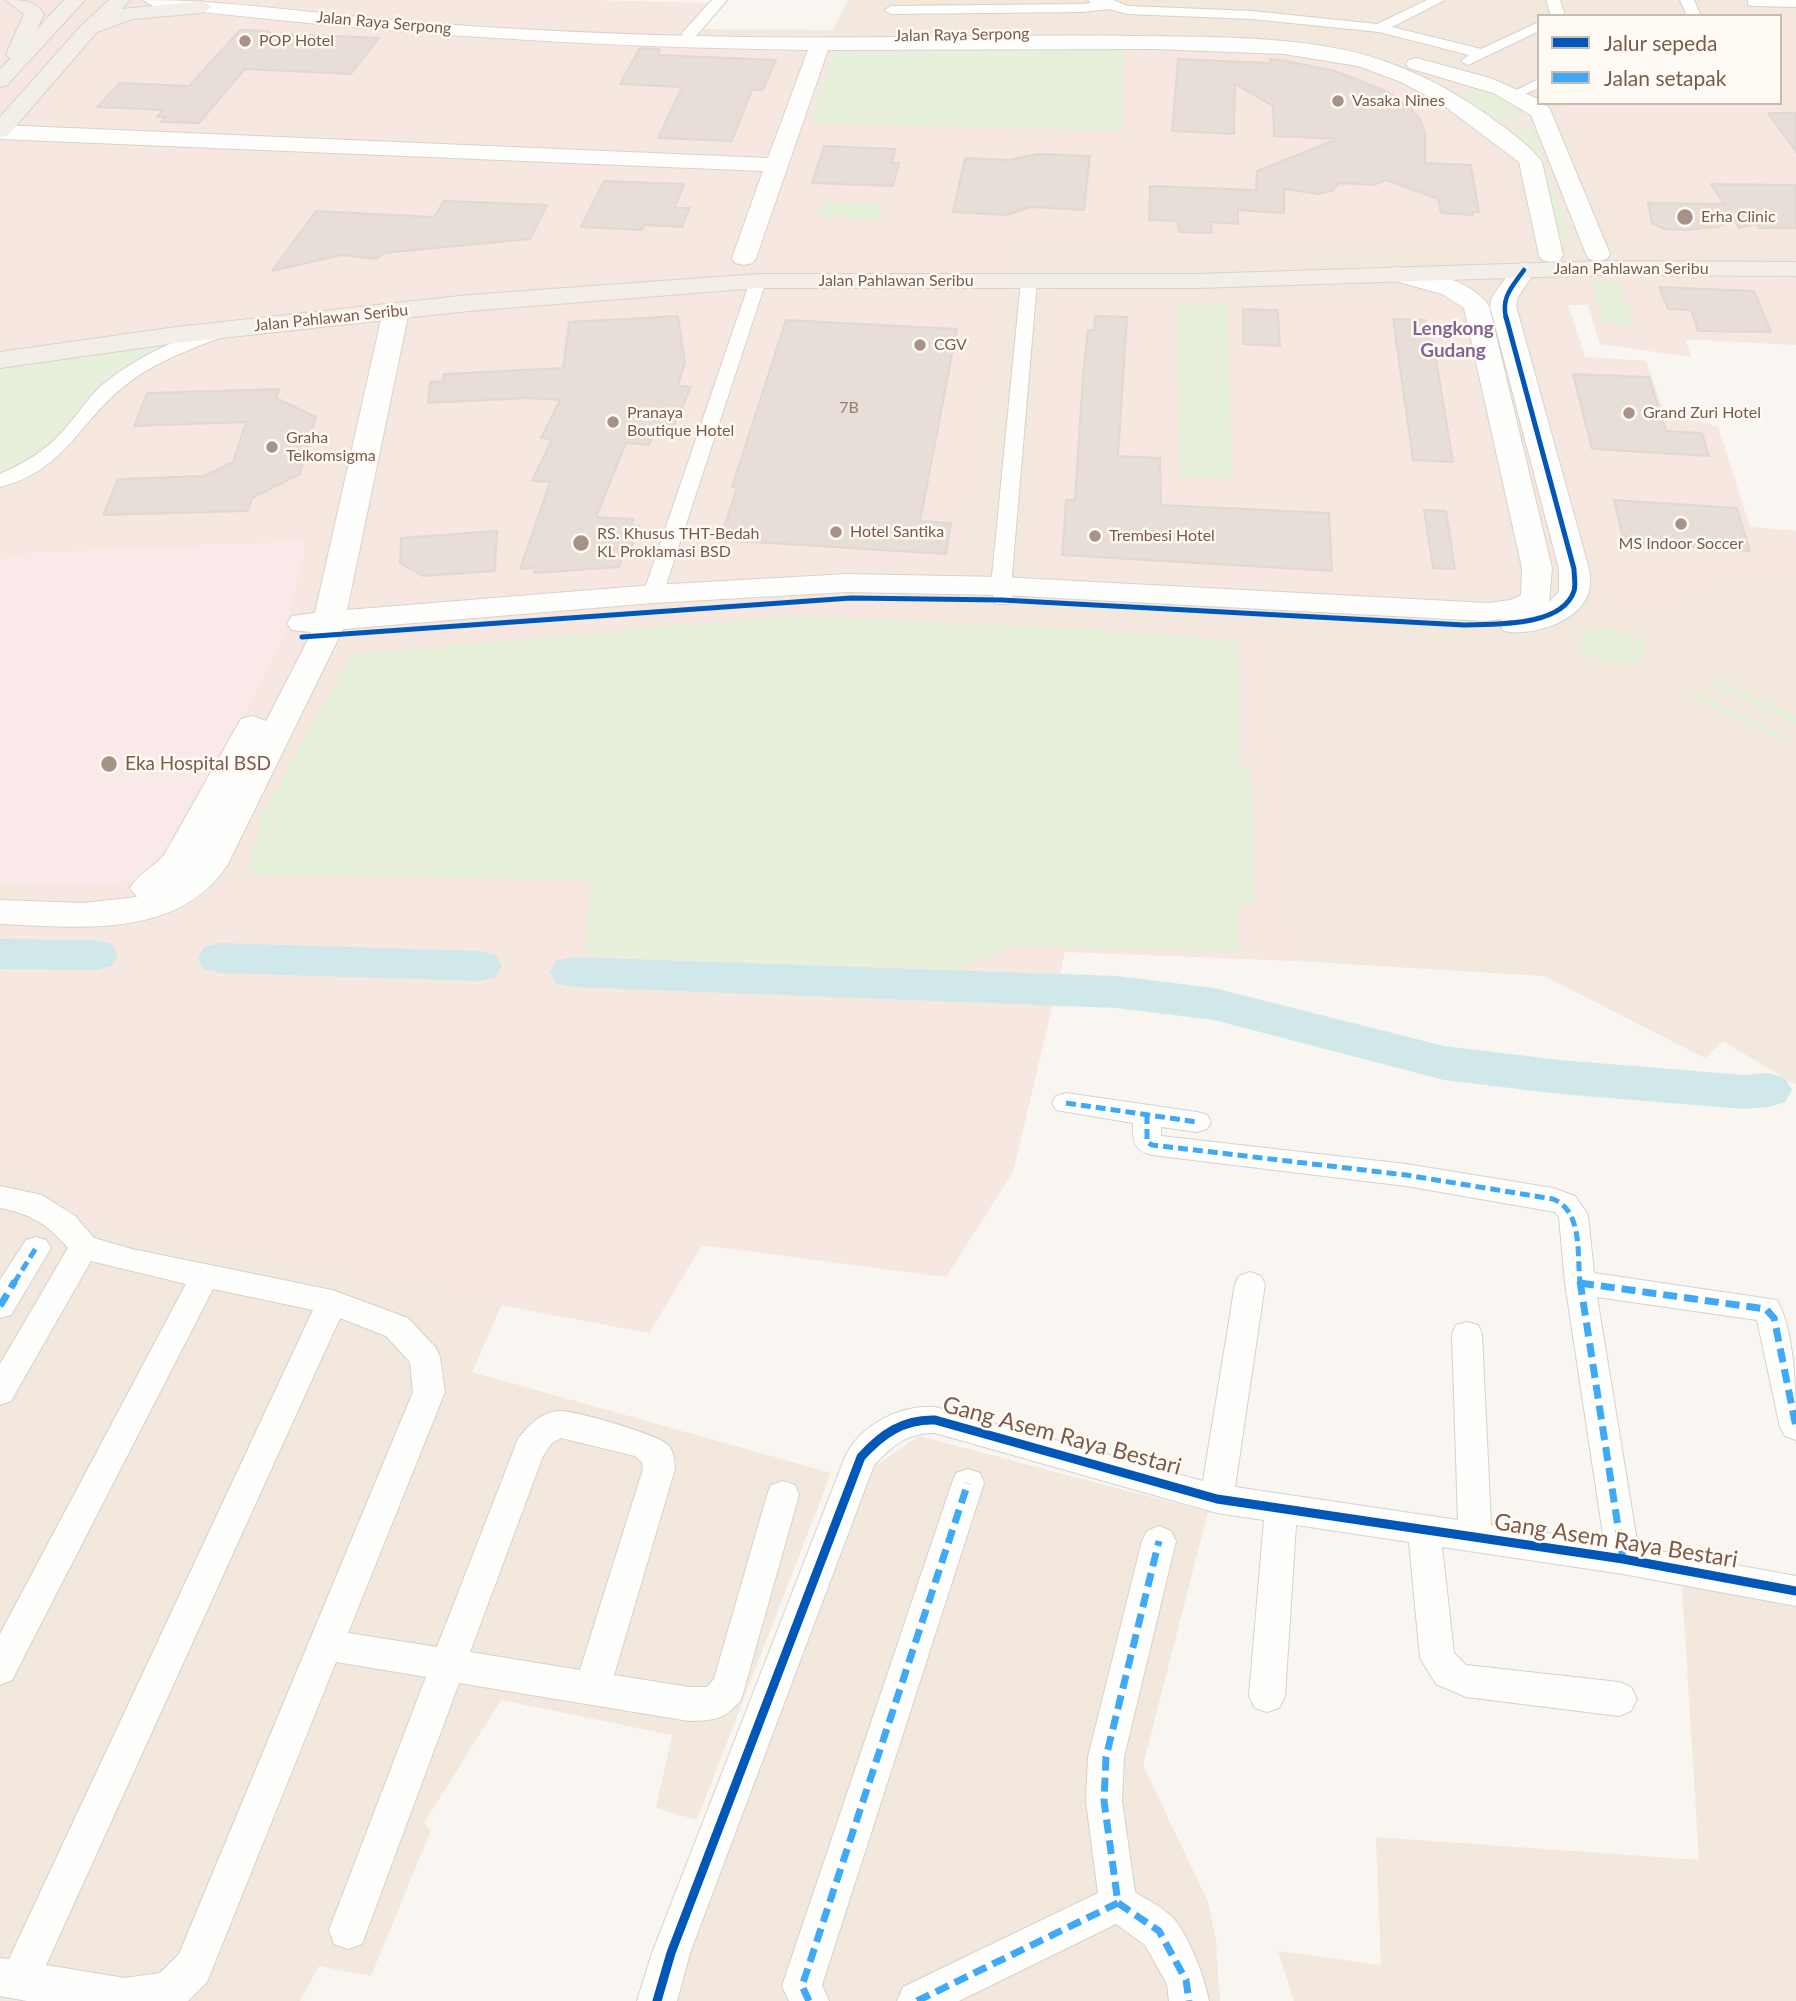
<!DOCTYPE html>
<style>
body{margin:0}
#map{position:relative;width:1796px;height:2001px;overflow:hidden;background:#f9f5f0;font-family:Lato,sans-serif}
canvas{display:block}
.legend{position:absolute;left:1537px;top:14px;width:245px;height:91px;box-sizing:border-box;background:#fffaf3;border:2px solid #cabbb1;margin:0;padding:9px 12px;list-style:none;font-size:21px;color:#7a5c4d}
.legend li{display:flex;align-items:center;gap:14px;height:35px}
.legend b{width:35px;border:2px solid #cabbb1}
</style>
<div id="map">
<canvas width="1796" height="2001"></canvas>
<ul class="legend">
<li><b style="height:9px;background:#0057b8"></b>Jalur sepeda</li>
<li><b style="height:9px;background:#3fa9f5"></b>Jalan setapak</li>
</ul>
</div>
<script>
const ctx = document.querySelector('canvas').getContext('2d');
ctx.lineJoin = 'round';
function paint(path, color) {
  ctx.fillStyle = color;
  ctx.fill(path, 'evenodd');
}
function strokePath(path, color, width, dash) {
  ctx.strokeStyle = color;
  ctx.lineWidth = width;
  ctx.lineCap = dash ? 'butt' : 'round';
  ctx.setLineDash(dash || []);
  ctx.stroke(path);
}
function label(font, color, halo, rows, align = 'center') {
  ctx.font = font + ' Lato,sans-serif';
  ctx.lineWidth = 5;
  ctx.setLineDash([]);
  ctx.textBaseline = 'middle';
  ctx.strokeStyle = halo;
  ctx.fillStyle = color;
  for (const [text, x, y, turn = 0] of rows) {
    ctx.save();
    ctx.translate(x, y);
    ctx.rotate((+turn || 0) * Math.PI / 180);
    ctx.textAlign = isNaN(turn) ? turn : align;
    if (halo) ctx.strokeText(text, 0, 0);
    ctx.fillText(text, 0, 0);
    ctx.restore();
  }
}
paint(new Path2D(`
 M0 0H590L689 29 833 30 848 0H1796V345L1685 339 1691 357 1600 344 1588 305H1568L1585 357 1646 361 1663 410 1718 427 1750 527 1796 531V1085L1723 1041 1705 1058 1544 976 1297 961 1065 951 1013 1172 982 1169 946 1277 702 1245 649 1333 502 1304 472 1372 831 1473 697 1820 656 1808 672 1735 501 1700 424 1823 431 1830 371 1976 319 1966 300 2001H0ZM1539 16H1780V103H1539Z
 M919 1436 1208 1512 1143 1765 1208 1902 1216 1940 1220 2001H668L852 1482Z
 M1682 1585 1796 1607V2001H1294L1278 1951 1381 1965 1376 1837 1699 1860Z`), '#f2e8de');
paint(new Path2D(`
 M0 0H104L130 5 137 0H590L714 3 673 45 1140 44 1312 56 1380 73 1425 95 1478 127 1508 159 1533 247 1008 250 1005 297 957 613 1271 632 1297 961 1065 952 1013 1172 946 1277 702 1245 649 1333 107 1232 76 1218 59 1189 0 1175V929L26 887 0 884Z
 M1780 23H1796V247H1624L1579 175 1575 141 1559 118 1563 103H1780Z
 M1570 275 1796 276V345L1685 339 1691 357 1600 344 1588 305H1568L1585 357 1646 361 1663 410 1718 427 1750 527 1796 531V587L1785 583 1735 581 1659 624 1591 596 1520 304 1524 292Z
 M1079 291H1416L1443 295 1461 303 1469 314 1524 595 1506 600 1362 596 1040 579 1019 560 1029 492 1046 304 1059 295Z`), '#f6e8e1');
paint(new Path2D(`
 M306 541 284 637 178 841 144 876 108 886 0 884V560L31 553Z`), '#fae9e9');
paint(new Path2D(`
 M1123 47 1122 131 809 123 833 52Z
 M1467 91C1486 91 1511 95 1520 114 1502 133 1474 108 1458 98V93Z
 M1533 128 1572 245 1562 244C1548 199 1542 165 1509 130Z
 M822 201 883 204 879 219 818 217Z
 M1590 280H1619L1635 325 1604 324Z
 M1227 303 1232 479 1179 476 1176 304Z
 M182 339 114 373 86 399 52 440 23 462 0 472V367Z
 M795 615 1179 634 1239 643V766L1251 767 1254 905H1238V953L1012 946 949 974 584 955 591 880 246 874 262 814 351 654Z
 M1599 628 1629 632 1643 642 1645 654C1630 673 1597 664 1582 649L1580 638 1584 633Z
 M1717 678 1796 716V724L1711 683Z
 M1697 692 1790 738 1784 742 1691 697Z`), '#e7f0db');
paint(new Path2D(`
 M0 939 96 940 112 944 118 955 112 966 96 970 0 969Z
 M220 943 480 951 496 955 502 966 496 977 480 981 220 973 204 969 198 958 204 947Z
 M572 957 1117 976 1214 988 1444 1046 1560 1060 1743 1075 1768 1073 1785 1078 1792 1090 1785 1102 1768 1107 1743 1109 1560 1094 1444 1080 1214 1020 1117 1008 572 987 556 983 550 972 556 961Z`), '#d0e8ea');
const building = new Path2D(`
 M240 30 269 31 267 33 379 38 351 74 245 69 199 123 161 122 165 117H157L163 110 97 107 120 83 189 86Z
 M640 48 659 49V55L776 60 763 90H752L732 141 658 138 682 87 620 84Z
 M1178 59 1270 63V59L1287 61 1335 71 1388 92 1407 105 1420 119 1425 133V163L1471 165 1479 212H1473V215L1441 213 1438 199 1386 180 1374 185 1339 183 1332 191 1319 194 1284 189V213L1238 210V224L1211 222 1212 233 1179 232 1178 221 1149 220 1150 186 1256 190 1257 171 1337 139 1274 136 1273 106 1235 84 1234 134 1172 131Z
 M1768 113H1796V152Z
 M824 146 895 149 892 163H899L893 186 812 183Z
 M1038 154 1090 156 1084 210 1030 207 1007 215 953 212 965 158 1008 160Z
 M604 181 684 184 675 208H690L682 227 645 225 642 230 581 227Z
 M1711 184 1796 185V228H1759L1757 224 1739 228 1734 219 1718 227 1685 230 1664 229 1652 223 1648 203 1724 204Z
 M444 201 547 205 530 239 384 253 376 259 341 255 272 271 316 211 434 217Z
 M1659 287 1754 291 1771 332 1698 331 1691 310 1668 309Z
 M1243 309 1278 310 1280 346 1243 344Z
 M678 316 685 363 678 386 691 387 673 428 657 427 649 445 626 443 596 517 634 519 631 525 639 526 629 555 623 554 619 567 534 573 536 568 520 569 550 482 532 481 552 439 541 438 560 400 528 398 428 403 430 382 443 381 444 374 563 368 569 322Z
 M1095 316 1127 317 1118 456 1160 458 1161 505 1329 513 1332 571 1062 555 1066 500H1075L1083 376 1088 330H1094Z
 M1393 319 1425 320 1429 341H1433L1453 462 1413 460Z
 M786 320 957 329 920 521 951 523 946 554 720 540 737 487H732Z
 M1573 374 1649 377 1666 431 1702 433 1709 456 1592 449Z
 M279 389 276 398 316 417 300 474 252 498 248 511 103 515 118 479 204 476 233 462 246 422 134 426 147 393Z
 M1614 500 1737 508 1750 551 1624 543Z
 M1424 510 1446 511 1455 569 1433 568Z
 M497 531 495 571 423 576 400 563 401 538Z`);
paint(building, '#e6ded7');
strokePath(building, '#e2d8d2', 2);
const street = new Path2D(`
 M712 0H727L697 35 692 39H682V33Z
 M1088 0H1113L1128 6 1252 11 1377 24 1427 0H1445L1392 27 1481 49 1539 22V31L1468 65 1461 61 1469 55 1379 32 1252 19 1127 14 1109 9 1082 12 891 14 884 10 891 6 1082 4 1091 3Z
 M1546 0H1560L1565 16H1551Z
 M1680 0H1694L1701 16H1687Z
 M1748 0H1796V7L1753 6 1748 5Z
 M1539 79V88L1515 98 1508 94Z
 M758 276 766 281 663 594 660 598H646L643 594 750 281Z
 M1029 276 1037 281 1011 586 1013 600 1009 604H995L991 586 1021 281Z
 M227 324 233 325 236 329 233 333C195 347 155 361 123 387 78 424 64 471 0 487V474C23 464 45 451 62 432 76 417 86 400 101 386 135 357 184 335 227 324Z
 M1066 1093 1197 1112 1207 1115 1211 1122 1207 1129 1197 1132 1161 1127V1136L1406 1164 1553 1188 1575 1196 1588 1215 1594 1273 1777 1300C1796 1334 1796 1398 1796 1440L1785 1436 1780 1427 1757 1320 1597 1297 1638 1547 1796 1576V1606L1623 1574 1442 1547 1454 1653 1466 1665 1619 1682 1631 1687 1637 1699 1631 1711 1619 1716 1466 1697 1436 1684 1420 1658 1409 1542 1296 1525 1285 1696 1279 1708 1267 1712 1255 1708 1249 1696 1264 1520 1217 1513 935 1433C908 1432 892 1446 874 1465L690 1953 677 2001H637L652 1953 845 1457C861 1424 900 1405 935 1407L1203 1481 1235 1284 1239 1276 1250 1272 1261 1276 1265 1284 1235 1487 1458 1520 1452 1334 1456 1325 1467 1322 1478 1325 1482 1334 1491 1525 1604 1541 1565 1283 1559 1217 1555 1212 1406 1186 1152 1155C1133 1150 1133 1141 1133 1123L1056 1110 1052 1103 1056 1096Z
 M0 1186 42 1195 75 1216 94 1238 132 1249 332 1290 408 1318 436 1348 440 1357 445 1392 348 1633 437 1647 518 1439C528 1426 539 1414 557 1411 571 1409 656 1434 667 1444 674 1450 674 1460 675 1469L614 1675 689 1687H707L714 1679 767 1495 771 1485 783 1481 795 1485 799 1495 741 1700C723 1720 716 1720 689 1721L459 1683 362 1944 348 1949 334 1944 329 1930 426 1677 336 1662 207 1982 188 2001H27L0 1996V1958L9 1959 313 1310 213 1289 12 1680 0 1685V1634L186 1284 91 1261 11 1401 0 1405V1364L68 1248C49 1225 29 1213 0 1208ZM340 1318 386 1336 410 1362 413 1392 179 1954 160 1973 125 1978 46 1965ZM561 1438 635 1456 642 1462 643 1469 580 1670 470 1652 543 1456 552 1443Z
 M36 1237 46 1240 51 1248 11 1315 0 1318V1280L26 1240Z
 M968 1469 980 1473 984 1483 822 1985 829 2001H789L782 1986 952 1483 956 1473Z
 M1159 1526 1171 1531 1176 1541 1124 1757 1122 1801 1135 1892C1147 1900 1162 1907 1172 1917 1188 1933 1205 1978 1209 2001H1169L1167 1984 1145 1945 1116 1924 959 2001H897L903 1987 1098 1893 1086 1801 1088 1757 1142 1541 1147 1531Z`);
const secondary = new Path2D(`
 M143 0C230 0 316 14 402 21 514 30 627 35 740 37 872 39 1004 34 1136 36 1205 37 1277 36 1345 50 1404 63 1457 91 1505 128 1518 138 1532 148 1542 162L1563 255 1560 260 1551 262 1542 260 1539 255 1519 162 1443 105 1401 82 1358 66 1284 54 1155 49 828 50 756 258 753 263 744 265 735 263 732 258 763 171 0 139V125L768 158 808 50C588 47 371 33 153 6Z
 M1416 58 1490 78 1538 99 1539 103 1549 107 1610 254 1607 259 1598 261 1589 259 1586 254 1531 115 1493 93 1409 68 1406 64 1409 60Z
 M1524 263 1533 265 1536 270 1518 297 1516 306 1589 569C1590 576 1591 584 1589 591 1581 622 1531 637 1504 631L1499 624 1503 619 1487 621 1001 595 847 592 653 603 343 629 228 864C179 940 78 927 0 924V900L83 903 137 897 130 888C138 874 154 867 164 855L241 719 253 716 266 721 310 636 311 632 292 630 287 623 292 616 315 613 383 311 387 306 396 303 405 306 409 311 347 610 653 585 847 574 1001 577 1487 603 1511 600 1521 595 1522 568 1464 308 1442 294 1388 279 1385 274 1388 269 1397 267C1428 274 1469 277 1489 306L1552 568 1549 602 1559 592V569L1490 306 1492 297 1515 265Z`);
const primary = new Path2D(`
 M5 0C22 0 35 0 44 14L37 29 64 0H85L7 85 0 87V69L10 59 6 54 24 14Z
 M109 0H130L122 9 202 1 212 7 202 13 132 19 97 32 8 135 0 137V117L80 27Z
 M1602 261 1796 262V276L1602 275 1197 288H758L469 311 176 343 0 368V352L176 327 469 295 758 274H1197Z`);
strokePath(street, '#d7d1cb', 2);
strokePath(secondary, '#d9d2cb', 2);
strokePath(primary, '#dad1cc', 2);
paint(street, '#fefefd');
paint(secondary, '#fefefd');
paint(primary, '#f3eee8');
strokePath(new Path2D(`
 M1066 1103 1197 1122
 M1147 1114V1142L1152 1145 1406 1175 1553 1199C1583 1211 1577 1255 1580 1283
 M14 1283 36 1248`), '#3fa9f5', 5, [10, 5]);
strokePath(new Path2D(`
 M1580 1281 1623 1559
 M1580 1283 1766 1309 1774 1318 1796 1427
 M0 1306 15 1281
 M1118 1903 1159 1931 1186 1980 1189 2001
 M809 2001 802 1986 968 1483
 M917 2001 1118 1903 1104 1801 1106 1757 1159 1541`), '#3fa9f5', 7, [14, 7]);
strokePath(new Path2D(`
 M1506 318C1501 297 1512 287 1524 270`), '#0057b8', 4.5);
strokePath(new Path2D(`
 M302 637 851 598 1002 600 1464 625C1495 624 1562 627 1574 591 1576 584 1574 576 1574 569L1506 317`), '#0057b8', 5);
strokePath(new Path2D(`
 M657 2001 671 1953 861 1457C882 1434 903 1419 935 1420L1217 1499 1623 1559 1796 1591`), '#0057b8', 9);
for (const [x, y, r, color] of [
 [245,41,7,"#a69286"],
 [1338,101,7,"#a69286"],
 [1685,217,9,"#a69286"],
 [920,345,7,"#a69286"],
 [1629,413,7,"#a69286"],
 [613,422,7,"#a69286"],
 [272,447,7,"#a69286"],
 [1681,524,7,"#a69286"],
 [836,532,7,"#a69286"],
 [1095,536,7,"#a69286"],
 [581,543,9,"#a69286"],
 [109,764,9,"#a69286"]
]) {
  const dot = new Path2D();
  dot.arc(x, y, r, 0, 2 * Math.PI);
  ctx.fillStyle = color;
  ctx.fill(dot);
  strokePath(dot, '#fffaf3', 2.5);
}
label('16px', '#7a5c4d', '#fffaf3', [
 ["Jalan Raya Serpong",384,23,5],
 ["Jalan Raya Serpong",962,35,-1],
 ["Jalan Pahlawan Seribu",1631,269],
 ["Jalan Pahlawan Seribu",896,281],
 ["Jalan Pahlawan Seribu",331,318,-6]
]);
label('16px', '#7a5c4d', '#fffaf3', [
 ["POP Hotel",259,41],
 ["Vasaka Nines",1352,101],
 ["Erha Clinic",1701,217],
 ["CGV",934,345],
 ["Pranaya",627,413],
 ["Boutique Hotel",627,431],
 ["Grand Zuri Hotel",1643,413],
 ["Graha",286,438],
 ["Telkomsigma",286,456],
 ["Hotel Santika",850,532],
 ["RS. Khusus THT-Bedah",597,534],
 ["KL Proklamasi BSD",597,552],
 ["Trembesi Hotel",1109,536],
 ["MS Indoor Soccer",1681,544,"center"]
], 'left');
label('16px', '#977e72', null, [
 ["7B",849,408]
]);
label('bold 19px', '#846695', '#fffaf3', [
 ["Lengkong",1453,329],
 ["Gudang",1453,351]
]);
label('19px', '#7a5c4d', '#fffaf3', [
 ["Eka Hospital BSD",125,764]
], 'left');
label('23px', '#7a5c4d', '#fffaf3', [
 ["Gang Asem Raya Bestari",1062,1436,15],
 ["Gang Asem Raya Bestari",1616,1541,9]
]);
</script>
